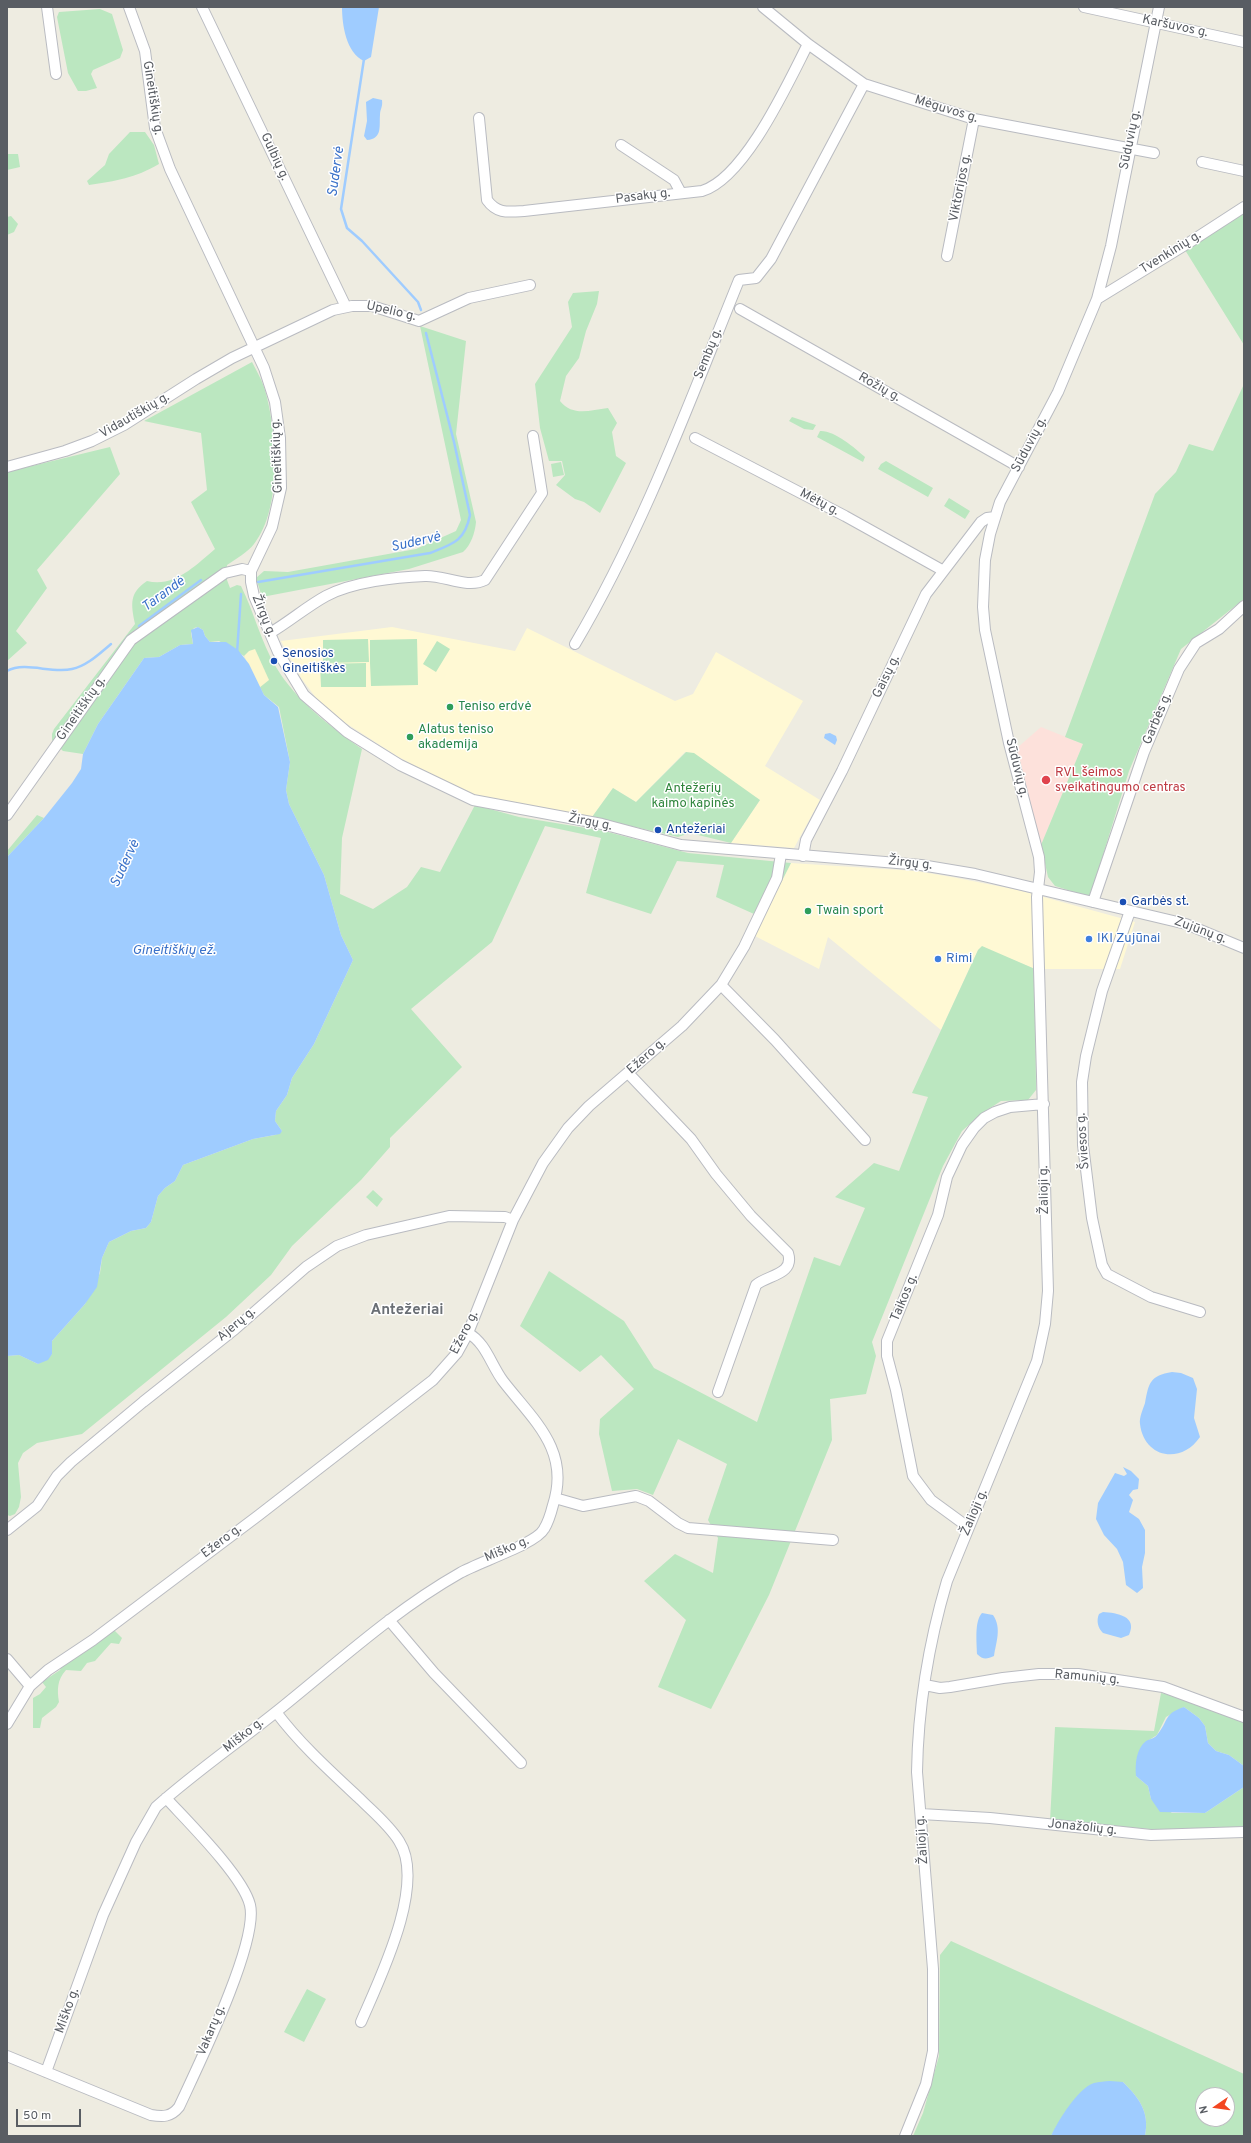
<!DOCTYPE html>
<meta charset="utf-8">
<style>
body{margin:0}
#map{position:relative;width:1251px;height:2143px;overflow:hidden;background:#eeece1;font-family:Overpass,sans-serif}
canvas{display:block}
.frame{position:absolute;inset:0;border:8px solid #595d63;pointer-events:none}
.north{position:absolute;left:1195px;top:2087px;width:40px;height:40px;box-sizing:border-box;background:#fff;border:1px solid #bdbec1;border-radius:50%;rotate:257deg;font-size:11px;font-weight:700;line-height:16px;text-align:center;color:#595d63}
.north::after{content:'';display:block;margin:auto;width:14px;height:18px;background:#f34621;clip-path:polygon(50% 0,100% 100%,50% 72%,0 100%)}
.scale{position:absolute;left:16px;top:2109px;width:65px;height:18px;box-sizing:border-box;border:2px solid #595d63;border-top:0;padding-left:5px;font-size:12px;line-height:14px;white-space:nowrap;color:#595d63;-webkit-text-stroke:3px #fff;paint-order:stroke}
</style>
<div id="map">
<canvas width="1251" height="2143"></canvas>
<div class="frame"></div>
<div class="north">N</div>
<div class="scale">50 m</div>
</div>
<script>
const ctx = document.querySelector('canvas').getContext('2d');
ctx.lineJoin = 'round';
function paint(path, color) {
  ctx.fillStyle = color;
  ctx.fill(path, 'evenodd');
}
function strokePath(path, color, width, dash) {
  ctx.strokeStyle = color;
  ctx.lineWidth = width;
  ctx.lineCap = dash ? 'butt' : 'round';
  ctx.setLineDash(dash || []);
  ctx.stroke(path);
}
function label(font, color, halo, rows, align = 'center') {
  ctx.font = font + ' Overpass,sans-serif';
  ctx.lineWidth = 3;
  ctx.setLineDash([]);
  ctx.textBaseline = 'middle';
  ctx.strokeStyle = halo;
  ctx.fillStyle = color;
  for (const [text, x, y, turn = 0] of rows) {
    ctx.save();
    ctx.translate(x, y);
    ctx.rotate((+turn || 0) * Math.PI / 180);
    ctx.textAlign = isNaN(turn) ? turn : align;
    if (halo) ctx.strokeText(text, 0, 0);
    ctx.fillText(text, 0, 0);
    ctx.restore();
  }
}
paint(new Path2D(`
 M392 627 515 651 527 628 675 701 693 694 716 652 803 701 765 766 820 800 794 848 731 843 760 800 685 752 636 802 613 788 592 817 475 796 442 781 397 756 344 722 317 699 301 678 281 641Z
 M791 863 916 871 952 877 1018 890 1135 922 1120 969H1035L982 947 978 950 941 1030 828 937 819 969 755 936Z`), '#fff9d4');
paint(new Path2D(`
 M1041 727 1083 744 1041 845 1017 748Z`), '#fde1db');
paint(new Path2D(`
 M100 9 112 14 123 50 120 58 93 70 91 74 97 88 86 91H78L68 73 57 17 59 12Z
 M130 132H145L154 145 159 164C135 178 116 181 89 185L87 181 105 165 109 154Z
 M7 154H18L20 167 7 170Z
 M1244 212V345L1185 250Z
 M11 216 18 224 14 232 7 235V217Z
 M599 291 597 304 586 331 579 358 566 376 560 401C573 417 590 410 608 408L617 423 612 432 616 456 626 463 600 513 584 502 575 499 556 485 565 475 562 461H549L540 428 535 384 572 327 568 302 573 293Z
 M420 326 466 341 456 434 476 522C475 533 471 545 463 552L409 569 262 597 256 578 264 571 288 572 416 549 456 531 461 520Z
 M252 362C256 370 261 378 264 387 277 428 283 508 254 544 248 552 236 559 227 565V580L230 588 237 585 241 586C254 612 261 642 276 667 297 702 330 726 362 749L342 838 340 894 373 909 407 887 421 867 440 872 475 805 519 817 604 831 688 853 791 863 763 918 716 897 724 865 677 861 651 914 586 893 601 838 545 826 492 942 411 1009 462 1067 390 1138V1147L361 1180 292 1246 271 1275 226 1317 82 1434 37 1443 23 1453 18 1463 21 1497 19 1507 15 1514 10 1516 7 1515V1356L19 1355 38 1364 52 1354V1341L85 1304 100 1273 102 1258 109 1242 131 1231 146 1228 151 1222 158 1196 165 1188 175 1181 183 1165 253 1139 275 1135 282 1131 275 1121 276 1111 287 1095 292 1078 314 1044 353 960 341 935 324 875 289 804 286 790 290 762 279 707 264 695 244 656 219 641 210 642 205 636 203 630 198 627 194 628 191 633 193 644 180 645 159 657 144 658 98 724 83 754 63 751 52 740V734L54 729 135 624C131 604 129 593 147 581 174 588 196 565 215 549L191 502 207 490 201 433 144 421Z
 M1244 384V599L1181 649 1129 771 1090 897 1055 886 1048 877 1041 845 1083 744 1065 737 1155 494 1176 472 1189 444 1213 451Z
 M792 417 816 425 813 430 804 429 789 421Z
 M820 431C834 430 855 448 865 457L863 462 817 437Z
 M110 447 120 474 37 570 47 588 16 631 27 643 7 661V472Z
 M886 461 933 488 928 497 878 469 881 464Z
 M561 462 564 475 553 477 551 464Z
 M949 498 970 511 965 519 944 506Z
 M368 639 369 662 323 663V640Z
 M417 639 418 685 371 686 370 663H393H370V640Z
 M437 641 450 649 436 672 423 664Z
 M366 663V687H321L320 664Z
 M686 752 694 753 760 800 731 843 690 833 678 837 592 817 613 788 636 802Z
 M37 815 44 818 7 857V851Z
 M982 946 1035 969 1036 1090 1028 1100 1001 1101 981 1114 962 1131 943 1166 872 1342 876 1356 866 1394 830 1399 832 1440 769 1595 711 1709 658 1687 686 1620 644 1581 675 1554 713 1573 718 1538 708 1520 727 1464 678 1439 653 1495 637 1489 612 1491 599 1434 600 1419 634 1389 601 1355 580 1372 520 1326 549 1271 624 1321 654 1368 757 1422 814 1257 840 1266 865 1208 835 1197 874 1163 899 1171 928 1097 912 1093 978 950Z
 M373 1190 383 1199 377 1207 366 1197Z
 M114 1630 122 1638 119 1644 111 1643 95 1661 87 1663 81 1671 66 1670C57 1680 57 1690 59 1702L56 1707 42 1718 40 1728H33V1698L40 1694 46 1687 42 1682 60 1670 63 1663Z
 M1161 1693 1180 1697 1244 1720V1766L1229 1755 1216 1751 1208 1743 1205 1726 1199 1718 1184 1707 1166 1717 1157 1735 1146 1742 1136 1776 1148 1786 1151 1799 1172 1813H1205L1244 1787V1829H1150L1050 1821 1055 1727 1154 1731Z
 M951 1941 1244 2074V2136H1145C1150 2112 1139 2098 1123 2082L1056 2127 1051 2136H913L923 2113 939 2056 940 1955ZM1203 2095H1227V2119H1203Z
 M307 1989 326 1999 304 2042 284 2032Z`), '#bbe7c0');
paint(new Path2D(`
 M255 649 269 680 259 688 244 656 249 651Z`), '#fcf6cd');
paint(new Path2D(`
 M342 7H379L371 57 364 61C346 53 342 24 342 7Z
 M373 98 382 100C383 107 380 109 380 115 379 125 383 139 367 140L364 136 367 121 366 102Z
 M198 627 203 630 205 636 210 642H226L238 650 249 664 264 695 278 707 290 762 286 790 289 804 324 875 341 935 353 960 314 1044 292 1078 287 1095 276 1111 275 1121 282 1131 280 1134 253 1139 183 1165 175 1181 165 1188 158 1196 151 1222 146 1228 131 1231 109 1242 102 1258 97 1287 85 1304 52 1341V1354L48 1360 38 1364 19 1355 7 1356V857L44 818 72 783 81 769 83 754 98 724 144 658 159 657 180 645 193 644 191 630Z
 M830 733 836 736 837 740 835 745 824 738 825 734Z
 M1172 1372 1181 1373 1193 1378 1197 1389 1194 1418 1200 1437C1181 1465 1144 1458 1140 1424 1139 1418 1143 1409 1145 1403 1149 1382 1150 1376 1172 1372Z
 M1123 1467 1131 1471 1139 1479 1138 1489 1133 1490 1129 1495 1133 1500 1129 1512 1139 1519 1145 1530V1553L1142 1567 1143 1588 1137 1593 1126 1585 1123 1562 1117 1549 1104 1535 1096 1519 1098 1503 1115 1473 1124 1476 1127 1474Z
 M1103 1612C1117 1613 1138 1616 1129 1635L1121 1638 1103 1633C1098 1628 1096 1621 1099 1614Z
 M982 1613 993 1615C1002 1628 996 1642 994 1656 987 1659 983 1660 977 1654 977 1644 974 1621 982 1613Z
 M1184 1707 1199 1718 1205 1726 1208 1743 1216 1751 1229 1755 1244 1766V1787L1205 1813 1160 1812 1151 1799 1148 1786 1136 1776C1135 1764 1136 1749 1146 1741 1150 1739 1155 1738 1157 1735 1169 1721 1163 1714 1184 1707Z
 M1110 2081 1123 2082C1139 2098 1150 2112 1145 2136H1051C1058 2121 1078 2088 1094 2083 1099 2082 1105 2081 1110 2081Z`), '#9fccff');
strokePath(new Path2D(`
 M364 59 341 209 347 228 362 241 418 302 421 310
 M258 582 430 553C453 544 465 541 470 515L454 442 426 333
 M139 626 201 580
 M237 653 241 594
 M7 671C26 661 51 674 72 669 87 666 100 653 111 644`), '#9fccff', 2.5);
const minor = new Path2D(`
 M47 7 56 74
 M129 7 145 51 155 128 170 169 264 368 275 402 280 438 281 488 272 527 251 571V582L254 596 278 652 304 695 347 732 400 765 473 800 602 824 681 845 921 865 975 874 1186 924 1244 948
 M202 7 346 307
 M763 7 808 44 864 84 974 119 1154 153
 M1084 7 1244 42
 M479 118 487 200C497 214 508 212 524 211L702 191C745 178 788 83 808 44
 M621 145 674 180 681 193
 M1202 162 1244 171
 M947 256 974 119
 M1097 299 1190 242 1244 207
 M740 309 1019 467
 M695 438 845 516 942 570
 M7 467 65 451 92 441 124 425 196 379 232 358 333 310 352 306H372L419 321 469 298 530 285
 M270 633C289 622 306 607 326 596 352 582 396 577 425 576 444 575 467 589 485 580L542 493 533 436
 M575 644C643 529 689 403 739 280L756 278 771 259 864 84
 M7 815 131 640 225 573 242 569 251 571
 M803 856 806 840 842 771 926 594 981 522 987 518 995 517
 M1093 902 1144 752 1179 669 1196 643 1219 629 1244 606
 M1130 911 1102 991 1086 1056 1082 1082 1083 1145 1092 1218 1102 1265 1107 1274 1151 1297 1200 1312
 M721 985 775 1040 865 1140
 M628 1073 691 1139 716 1174 751 1216 788 1253C795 1275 767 1275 756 1285L718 1392
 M555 1498 583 1506 636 1496 649 1501 678 1523 688 1528 833 1540
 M968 1527 931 1500 913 1476 896 1390 887 1356V1341L938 1215 947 1177 962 1145 974 1128 984 1118 995 1112 1010 1107 1044 1104
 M7 1530 37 1506 57 1476 71 1462 143 1402 235 1329 306 1267 337 1246 366 1235 449 1216 505 1217 513 1220
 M389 1620 434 1673 521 1763
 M7 1659 30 1686
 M925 1685 940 1688 950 1687 1003 1678 1039 1674H1078L1163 1687 1244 1717
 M276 1712C300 1744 330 1771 360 1799 373 1812 389 1825 399 1841 427 1884 379 1980 361 2022
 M7 1724 30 1686 48 1670 93 1640 259 1515 433 1380 457 1353 468 1333 513 1220 543 1163 568 1128 589 1106 682 1026 721 985 744 947 777 878 781 854
 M921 1814 990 1818 1151 1835 1244 1832
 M7 2056 151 2115C163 2117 171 2117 179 2107 197 2068 259 1942 250 1905 243 1876 187 1821 166 1798
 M46 2072 103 1915 136 1842 156 1807C194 1773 236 1744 276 1712 336 1664 393 1611 460 1573 479 1562 536 1544 544 1529 549 1521 551 1513 553 1505 571 1450 533 1420 503 1381 491 1365 486 1343 468 1333
 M905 2136 926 2084 933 2051V1969L917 1772C918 1708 929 1642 947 1581L1037 1361 1045 1324 1048 1291 1037 897 1040 872 1039 857 1009 743 985 630 983 607 985 560 990 534 1000 502 1058 392 1097 299 1111 246 1159 7`);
strokePath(minor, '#b9bbc1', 12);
strokePath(minor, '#fff', 10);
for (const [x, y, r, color] of [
 [274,661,4,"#1a4fb4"],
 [450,707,4,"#2e9e5b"],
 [410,737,4,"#2e9e5b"],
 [1046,780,5,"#e0444e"],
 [658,830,4,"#1a4fb4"],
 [1123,902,4,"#1a4fb4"],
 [808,911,4,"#2e9e5b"],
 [1089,939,4,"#3f7fe0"],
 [938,959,4,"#3f7fe0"]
]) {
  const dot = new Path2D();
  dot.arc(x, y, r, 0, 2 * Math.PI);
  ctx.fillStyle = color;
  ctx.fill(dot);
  strokePath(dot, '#fff', 1.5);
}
label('13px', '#595d63', '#fff', [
 ["Karšuvos g.",1175,27,12],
 ["Gineitiškių g.",152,98,81],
 ["Mėguvos g.",946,110,17],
 ["Sūduvių g.",1131,140,-78],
 ["Gulbių g.",274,157,65],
 ["Viktorijos g.",961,188,-79],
 ["Pasakų g.",643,197,-7],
 ["Tvenkinių g.",1171,253,-32],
 ["Upelio g.",391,312,13],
 ["Sembų g.",709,354,-68],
 ["Rožių g.",879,388,29],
 ["Vidautiškių g.",135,416,-30],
 ["Sūduvių g.",1030,445,-62],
 ["Gineitiškių g.",278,456,-92],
 ["Mėtų g.",819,503,28],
 ["Žirgų g.",263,616,68],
 ["Gaisų g.",887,677,-64],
 ["Gineitiškių g.",82,709,-55],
 ["Garbės g.",1158,719,-67],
 ["Sūduvių g.",1016,768,76],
 ["Žirgų g.",590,823,11],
 ["Žirgų g.",910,864,6],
 ["Zujūnų g.",1200,931,20],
 ["Ežero g.",647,1057,-41],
 ["Šviesos g.",1084,1141,-94],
 ["Žalioji g.",1045,1190,-91],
 ["Taikos g.",905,1298,-67],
 ["Ajerų g.",237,1325,-40],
 ["Ežero g.",465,1333,-63],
 ["Žalioji g.",975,1513,-67],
 ["Ežero g.",222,1542,-37],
 ["Miško g.",507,1550,-23],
 ["Ramunių g.",1087,1678,5],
 ["Miško g.",244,1736,-38],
 ["Jonažolių g.",1082,1828,6],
 ["Žalioji g.",923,1840,-94],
 ["Miško g.",68,2011,-70],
 ["Vakarų g.",212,2031,-67]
]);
label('13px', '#164399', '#fff', [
 ["Senosios",282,654],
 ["Gineitiškės",282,669],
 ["Antežeriai",666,830],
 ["Garbės st.",1131,902]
], 'left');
label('13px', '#27864d', '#fff', [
 ["Teniso erdvė",458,707],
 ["Alatus teniso",418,730],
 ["akademija",418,745],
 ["Twain sport",816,911]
], 'left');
label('13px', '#be3a42', '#fff', [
 ["RVL šeimos",1055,773],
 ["sveikatingumo centras",1055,788]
], 'left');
label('13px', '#2f853c', '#fff', [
 ["Antežerių",693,789],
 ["kaimo kapinės",693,804]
]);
label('13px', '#366cbe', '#fff', [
 ["IKI Zujūnai",1097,939],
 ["Rimi",946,959]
], 'left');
label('italic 14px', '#3b72c9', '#fff', [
 ["Sudervė",337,172,-82],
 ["Sudervė",416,543,-13],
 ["Tarandė",164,595,-36],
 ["Sudervė",126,864,-65],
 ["Gineitiškių ež.",174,951]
]);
label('bold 15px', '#6a6f75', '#fff', [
 ["Antežeriai",407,1311]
]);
</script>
